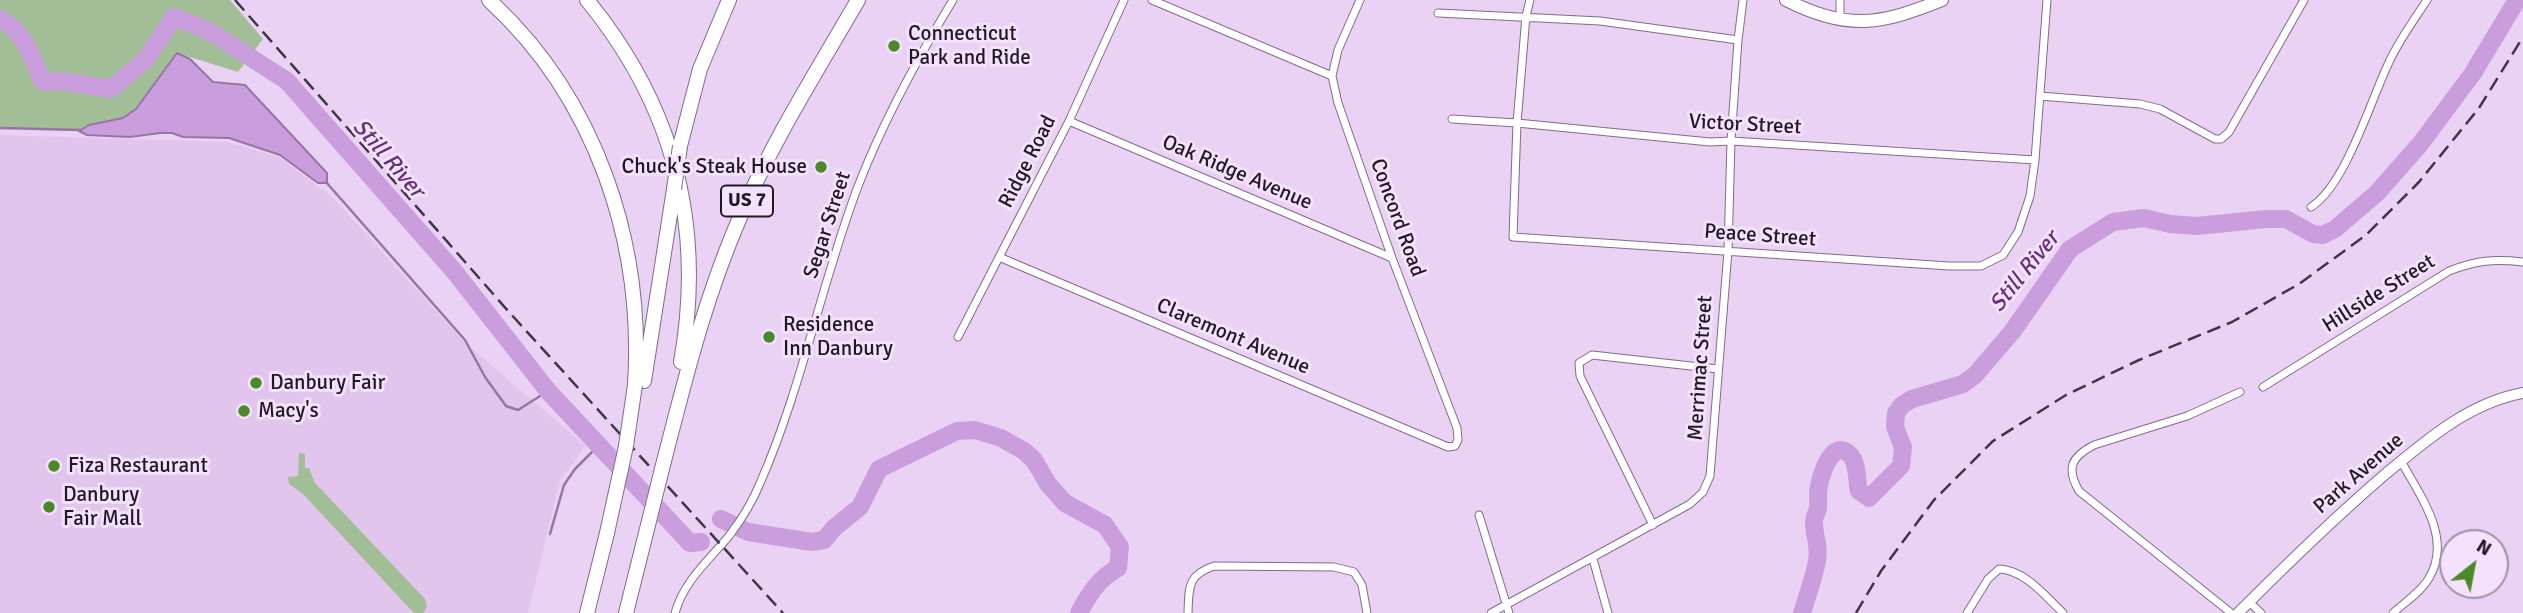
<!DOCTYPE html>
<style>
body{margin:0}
#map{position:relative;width:2523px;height:613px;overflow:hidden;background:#ead2f4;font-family:Signika,sans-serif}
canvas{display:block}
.north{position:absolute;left:2439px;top:529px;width:70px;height:70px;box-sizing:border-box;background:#f4e2fc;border:2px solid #a091a6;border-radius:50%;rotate:31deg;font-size:19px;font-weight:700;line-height:28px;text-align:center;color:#211824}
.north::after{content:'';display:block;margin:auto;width:24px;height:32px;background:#4c8827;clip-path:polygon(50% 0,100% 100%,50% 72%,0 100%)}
</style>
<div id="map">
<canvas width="2523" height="613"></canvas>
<div class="north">N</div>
</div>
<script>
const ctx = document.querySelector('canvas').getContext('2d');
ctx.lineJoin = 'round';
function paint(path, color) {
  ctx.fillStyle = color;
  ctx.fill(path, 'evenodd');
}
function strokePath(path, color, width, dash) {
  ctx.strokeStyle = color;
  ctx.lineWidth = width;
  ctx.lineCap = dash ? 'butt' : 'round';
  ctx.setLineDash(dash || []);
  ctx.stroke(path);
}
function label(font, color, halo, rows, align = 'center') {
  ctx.font = font + ' Signika,sans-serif';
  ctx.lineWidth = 6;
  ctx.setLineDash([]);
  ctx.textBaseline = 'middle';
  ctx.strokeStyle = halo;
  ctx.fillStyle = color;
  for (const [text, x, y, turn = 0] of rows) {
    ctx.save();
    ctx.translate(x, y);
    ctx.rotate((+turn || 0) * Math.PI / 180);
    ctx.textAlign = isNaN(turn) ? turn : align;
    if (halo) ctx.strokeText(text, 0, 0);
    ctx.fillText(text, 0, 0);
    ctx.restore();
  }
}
paint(new Path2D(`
 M0 135 227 142 279 157 332 197 465 343 586 446 560 480 528 613H0Z`), '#e1c5ed');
paint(new Path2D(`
 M0 0H230L263 39 238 72 177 53C159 72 147 104 126 116 112 124 93 122 79 131L0 128Z
 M299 453 305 454V468H309L315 483 425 599 427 607 423 613H415L411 610 303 494 289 484 288 477 298 476Z`), '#a2be96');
const water = new Path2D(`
 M177 53 190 59 213 82 245 85 327 173V183H318L280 155 229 138 183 137 172 133H160L130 137 87 135 79 131 89 125 123 118 136 109Z`);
paint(water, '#ca9edc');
strokePath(water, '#9776a5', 2);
strokePath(new Path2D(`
 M0 128 81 130
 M326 182 465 340 485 377 506 406 518 410 548 391
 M550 534 564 485 575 469 598 446`), '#9776a5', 2.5);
strokePath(new Path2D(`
 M0 19C24 31 33 58 42 81L68 82 111 89 146 59 174 17 211 32 287 81 454 271 548 391 690 543 701 542
 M721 519 748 532 812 542 824 540 834 528 860 507 879 469 957 431 975 430 1001 438 1024 451 1034 460 1048 484 1065 503 1105 525 1120 547 1118 568C1099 578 1089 594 1079 613
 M1802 613C1807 596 1814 578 1817 561 1820 543 1814 538 1814 523 1813 517 1817 514 1818 508 1819 501 1817 493 1819 486 1821 476 1830 444 1845 451 1859 458 1856 479 1859 491L1869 498 1901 466 1903 447 1895 427 1896 413 1902 405 1912 399 1963 384 1975 375 2012 332 2070 249 2113 222 2144 218 2170 224 2197 226 2266 219H2286L2313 234 2323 235 2335 229 2377 193 2421 143 2473 73 2517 0`), '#ca9edc', 18);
const street = new Path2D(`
 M1152 0 1332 76
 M1530 0 1526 16 1517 123 1513 237 1949 266H1981L2003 255 2018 232 2030 196 2035 160 2047 0
 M1438 13 1600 21 1738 40
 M1840 20V0
 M2040 96 2140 104 2160 109 2215 139H2221L2229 132 2304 0
 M1452 119 1517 123 1710 142 1731 141 2035 160
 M1069 121 1392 258
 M2311 207C2346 185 2371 99 2390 60 2400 39 2414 20 2427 0
 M999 257 1448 447 1455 446 1458 440 1457 428 1392 258 1338 103 1332 76 1338 50 1360 0
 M958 337 1069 121 1124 0
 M2263 387 2449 271C2477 260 2494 259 2523 262
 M1479 515 1509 613
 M1653 525 1580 376 1579 363 1592 355 1718 369
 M1593 559 1608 613
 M2249 602 2261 613
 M675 613C684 581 708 561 729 536 742 519 753 501 761 481 802 387 821 285 857 189 882 123 916 61 953 0
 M1188 613C1189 588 1187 575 1214 566L1334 567 1354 572 1362 585 1367 613
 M1491 613 1690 504 1703 492 1710 476 1728 251 1731 141 1738 40 1743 0
 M1967 613 1988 579 1999 569C2025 570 2045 596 2063 613
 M2231 613 2079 491C2066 468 2071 457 2094 445L2187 416 2240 392
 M2393 613C2405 602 2421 592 2429 578 2453 538 2420 496 2401 461`);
const secondary = new Path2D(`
 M2238 613C2285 566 2332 520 2382 477 2424 442 2468 403 2523 393`);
const primary = new Path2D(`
 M1786 0C1847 31 1880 25 1942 0`);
const highway = new Path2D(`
 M489 0C596 98 644 242 635 385
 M587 0C674 106 705 228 681 362
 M680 146 700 69 729 0
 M644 381 674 189
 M662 469C684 383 705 297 741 215 773 140 817 71 858 0
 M587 613 607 533
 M626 613 637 569`);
strokePath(street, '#816c89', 9);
strokePath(secondary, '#816c89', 12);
strokePath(primary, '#816c89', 14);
strokePath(highway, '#816c89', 16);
strokePath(street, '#fff', 7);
strokePath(secondary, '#fff', 10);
strokePath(primary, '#fff', 12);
strokePath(highway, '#fff', 14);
strokePath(new Path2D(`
 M235 0 509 312 783 613
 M1856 613 1881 571 1934 500 1993 441 2066 395 2139 360 2232 322 2299 284 2366 235 2419 182 2479 108 2523 37`), '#413545', 2.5, [14, 7]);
const highwayBridge = new Path2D(`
 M674 189 680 146
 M607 533 626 446 635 385
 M637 569 662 469`);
strokePath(highwayBridge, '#816c89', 16, []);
strokePath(highwayBridge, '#fff', 14);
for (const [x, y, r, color] of [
 [894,46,7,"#4c8827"],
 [821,167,7,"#4c8827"],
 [769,337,7,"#4c8827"],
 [256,383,7,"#4c8827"],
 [244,411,7,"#4c8827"],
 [54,466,7,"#4c8827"],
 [49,507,7,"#4c8827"]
]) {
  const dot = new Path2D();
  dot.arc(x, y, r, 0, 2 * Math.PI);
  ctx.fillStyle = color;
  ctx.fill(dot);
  strokePath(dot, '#f4e2fc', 2.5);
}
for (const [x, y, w] of [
 [747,201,52]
]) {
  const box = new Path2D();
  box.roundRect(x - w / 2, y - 15.5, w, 31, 5);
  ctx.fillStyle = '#f4e2fc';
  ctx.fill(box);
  strokePath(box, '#211824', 2);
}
label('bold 19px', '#211824', null, [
 ["US 7",747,201]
]);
label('21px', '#211824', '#f4e2fc', [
 ["Connecticut",908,34],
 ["Park and Ride",908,58],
 ["Chuck's Steak House",807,167,"right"],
 ["Residence",783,325],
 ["Inn Danbury",783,349],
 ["Danbury Fair",270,383],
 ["Macy's",258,411],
 ["Fiza Restaurant",68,466],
 ["Danbury",63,495],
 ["Fair Mall",63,519]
], 'left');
label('21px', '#211824', '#f4e2fc', [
 ["Victor Street",1745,125,3],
 ["Ridge Road",1028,162,-63],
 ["Oak Ridge Avenue",1237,173,23],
 ["Concord Road",1397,218,70],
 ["Segar Street",828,225,-72],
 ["Peace Street",1760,236,4],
 ["Hillside Street",2379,294,-32],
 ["Claremont Avenue",1233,337,23],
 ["Merrimac Street",1701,368,-86],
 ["Park Avenue",2359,474,-41]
]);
label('italic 23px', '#66307a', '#f4e2fc', [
 ["Still River",388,159,49],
 ["Still River",2025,272,-51]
]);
</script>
